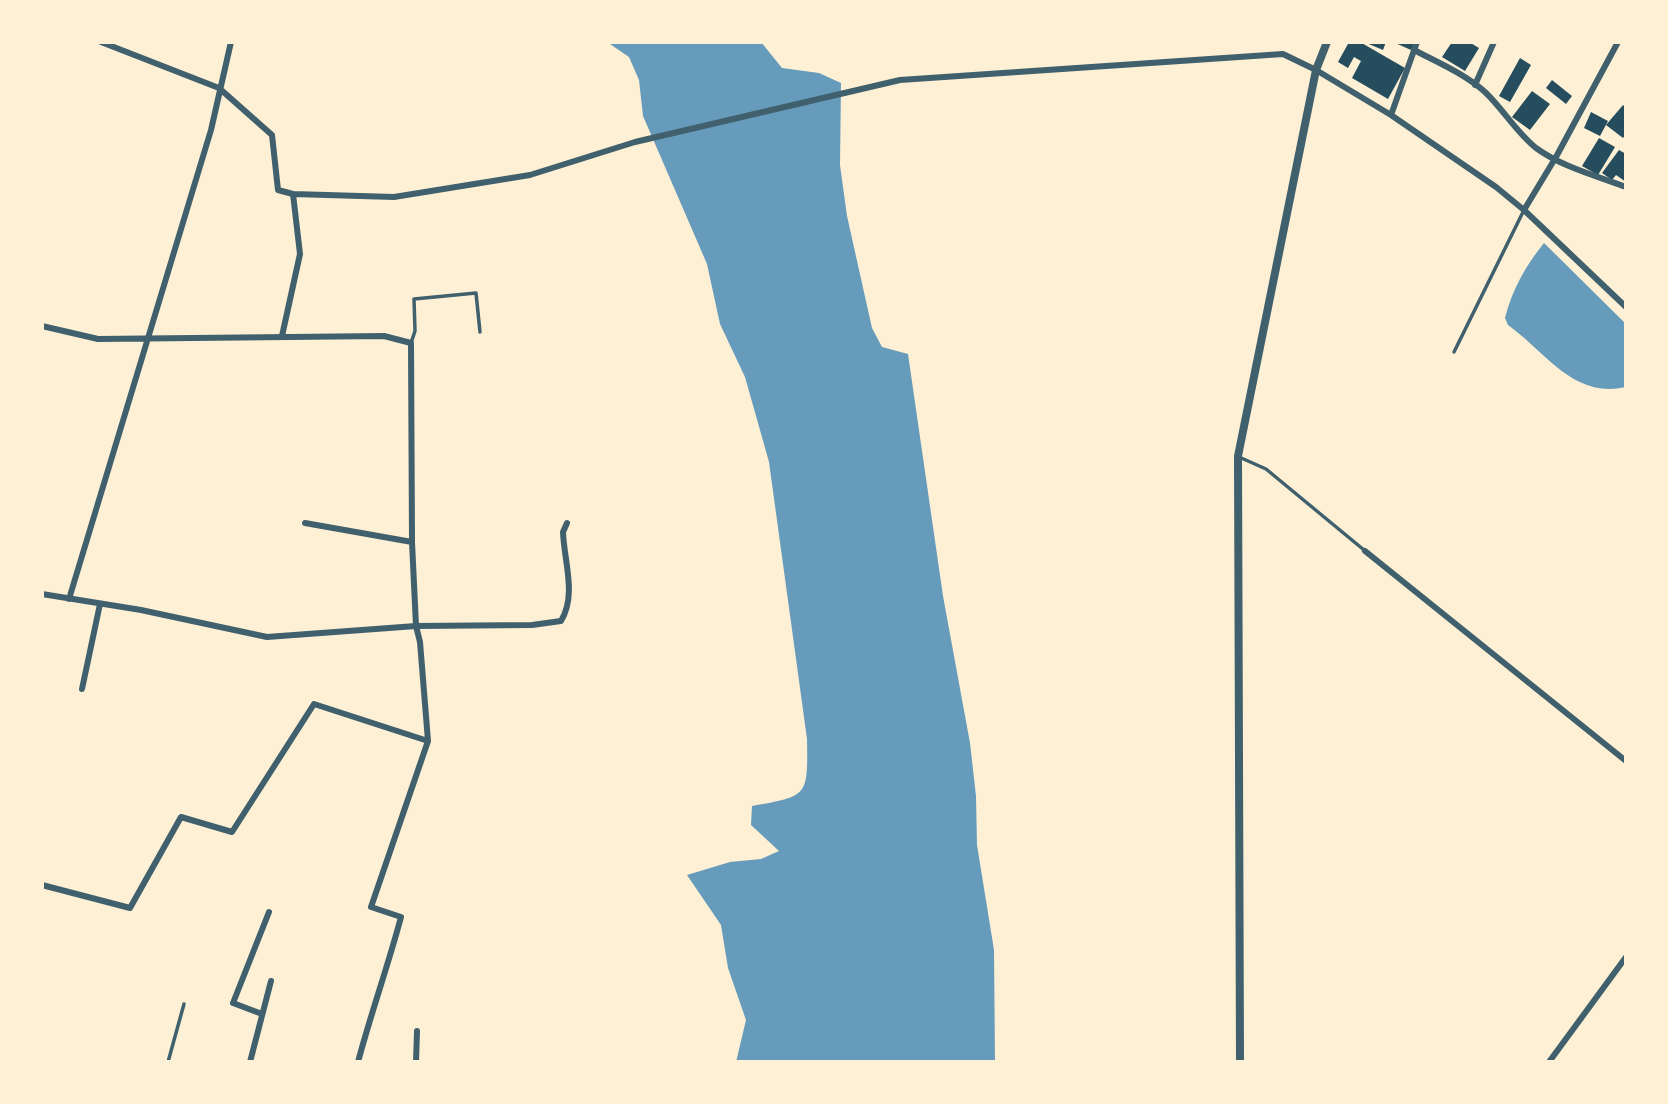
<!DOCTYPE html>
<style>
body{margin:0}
#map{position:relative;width:1668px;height:1104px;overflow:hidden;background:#fdf0d5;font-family:Inter,sans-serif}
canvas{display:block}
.frame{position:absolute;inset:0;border:44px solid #fdf0d5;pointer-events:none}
</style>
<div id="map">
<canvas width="1668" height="1104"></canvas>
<div class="frame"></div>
</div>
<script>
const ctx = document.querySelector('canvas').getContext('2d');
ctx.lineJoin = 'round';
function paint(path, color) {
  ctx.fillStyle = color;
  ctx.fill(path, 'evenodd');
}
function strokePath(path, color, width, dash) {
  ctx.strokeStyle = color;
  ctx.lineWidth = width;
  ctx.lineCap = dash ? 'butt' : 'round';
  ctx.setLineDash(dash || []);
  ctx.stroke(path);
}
paint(new Path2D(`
 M607 42H761L782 68 819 73 841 83 840 165 847 216 872 328 882 347 908 354 943 596 970 743 976 796 977 845 994 950 995 1062H736L746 1020 728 968 721 925 687 875 730 862 761 859 779 851 751 825 752 806C808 796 808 797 807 739L769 462 745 377 720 324 707 264 643 116 639 80 629 57Z
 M1544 243 1626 324V387C1573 399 1546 352 1508 325L1505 318C1512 290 1526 265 1544 243Z`), '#669bbc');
paint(new Path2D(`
 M1349 42H1360L1405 68 1388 99 1352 78 1361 61 1354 57 1348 68 1338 62Z
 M1364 42H1386L1383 50Z
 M1393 42H1415L1411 50Z
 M1452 42H1469L1479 48 1465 71 1442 57Z
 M1520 58 1531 65 1510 102 1499 96Z
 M1552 80 1572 96 1566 104 1546 88Z
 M1532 91 1550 104 1530 130 1512 117Z
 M1623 105 1626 108V134L1623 138 1606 125Z
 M1591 112 1608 121 1600 136 1584 128Z
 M1599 138 1615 147 1598 175 1582 166Z
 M1619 150 1626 154V182L1616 175 1612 180 1602 173Z`), '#264d5e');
strokePath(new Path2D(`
 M411 343 415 331 414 299 476 293 480 332
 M1454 352 1524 210
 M1239 457 1266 469 1364 550
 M168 1062 184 1004`), '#3f606c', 3.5);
strokePath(new Path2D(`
 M101 42 219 88 272 135 278 190 293 194 394 197 530 175 635 142 900 80 1283 54 1316 70 1391 115 1496 187 1524 210 1626 307
 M1414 50C1437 62 1465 74 1485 92 1503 109 1516 132 1536 148 1562 167 1597 176 1626 187
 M1475 85 1494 42
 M1391 115 1417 42
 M1524 210 1556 157 1618 42
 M42 326 98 339 384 336 411 343 412 542 416 626 420 642 428 741 371 907 401 917C388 966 371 1013 358 1062
 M282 336 300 254 293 194
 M305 523 412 542
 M1365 551 1626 761
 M42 594 141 610 267 637 416 626 532 625 561 621C577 595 564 561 563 532L567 523
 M69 599 211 130 231 42
 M82 689 100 604
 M42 885 130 908 181 817 232 832 314 704 428 741
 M262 1014 233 1003 269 912
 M250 1062 271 981
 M416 1062 417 1031
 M1549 1062 1626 957`), '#3f606c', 6);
strokePath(new Path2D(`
 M1240 1062 1238 456 1316 70 1327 42`), '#3f606c', 8);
</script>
